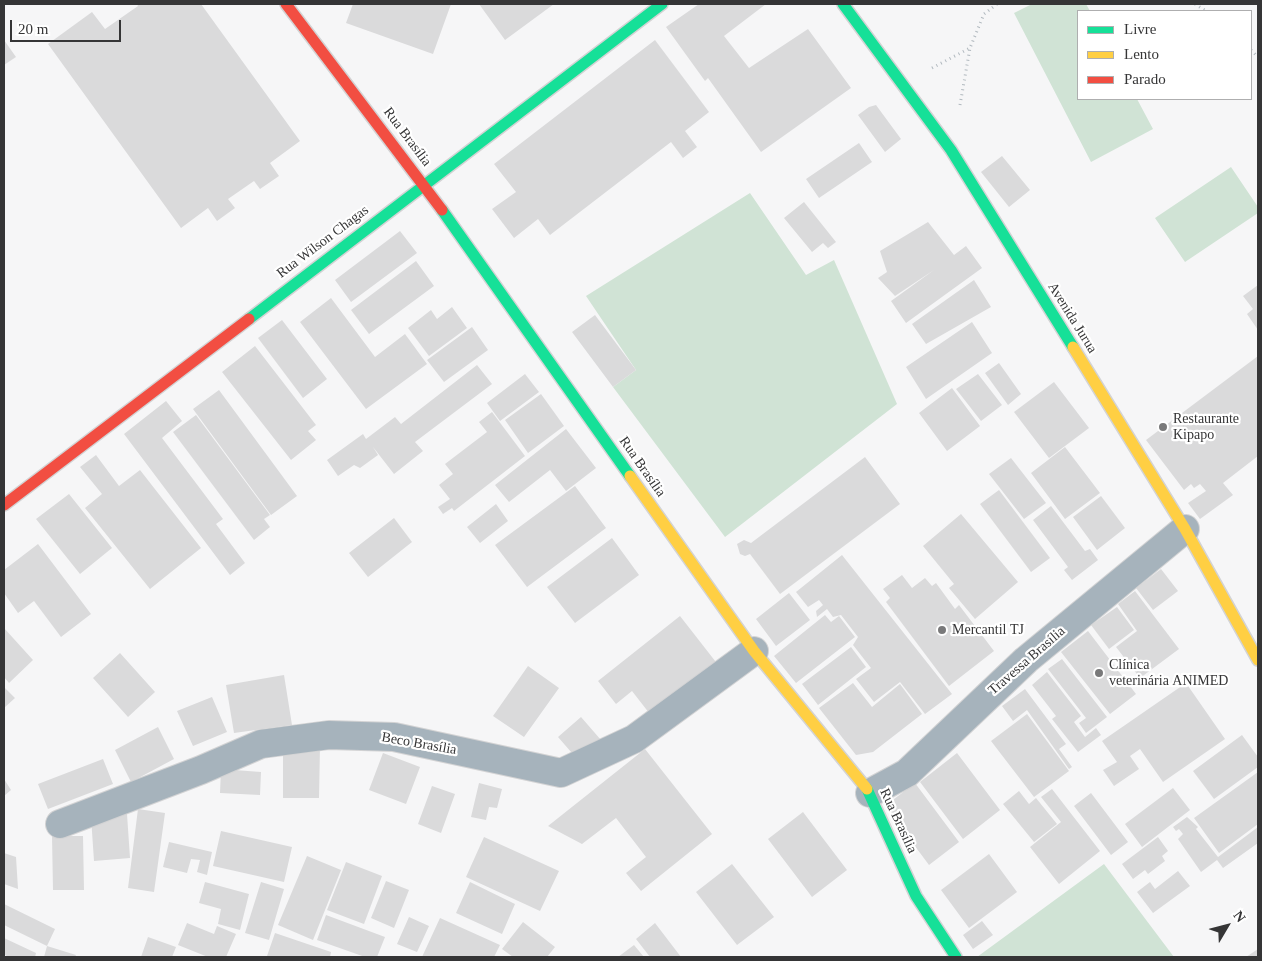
<!DOCTYPE html>
<meta charset="utf-8">
<style>
body{margin:0}
#map{position:relative;width:1262px;height:961px;overflow:hidden;background:#f6f6f7;font-family:"Times New Roman",serif}
canvas{display:block}
.frame{position:absolute;inset:0;border:5px solid #353536;pointer-events:none}
.legend{position:absolute;left:1077px;top:10px;width:175px;height:90px;box-sizing:border-box;background:#fff;border:1px solid #aeaeaf;margin:0;padding:6px 9px;list-style:none;font-size:15px;color:#353536}
.legend li{display:flex;align-items:center;gap:10px;height:25px}
.legend b{width:25px;border:1px solid #aeaeaf}
.north{position:absolute;left:1202px;top:901px;width:50px;height:50px;-webkit-text-stroke:4px #fff;paint-order:stroke;rotate:53deg;font-size:14px;font-weight:700;line-height:20px;text-align:center;color:#353536}
.north::after{content:'';display:block;margin:auto;width:18px;height:22px;background:#353536;clip-path:polygon(50% 0,100% 100%,50% 72%,0 100%)}
.scale{position:absolute;left:10px;top:20px;width:111px;height:22px;box-sizing:border-box;border:2px solid #353536;border-top:0;padding-left:6px;font-size:15px;line-height:18px;white-space:nowrap;color:#353536;-webkit-text-stroke:4px #fff;paint-order:stroke}
</style>
<div id="map">
<canvas width="1262" height="961"></canvas>
<div class="frame"></div>
<ul class="legend">
<li><b style="height:6px;background:#16e098"></b>Livre</li>
<li><b style="height:6px;background:#ffcf43"></b>Lento</li>
<li><b style="height:6px;background:#f24e42"></b>Parado</li>
</ul>
<div class="north">N</div>
<div class="scale">20 m</div>
</div>
<script>
const ctx = document.querySelector('canvas').getContext('2d');
ctx.lineJoin = 'round';
function paint(path, color) {
  ctx.fillStyle = color;
  ctx.fill(path, 'evenodd');
}
function strokePath(path, color, width, dash) {
  ctx.strokeStyle = color;
  ctx.lineWidth = width;
  ctx.lineCap = dash ? 'butt' : 'round';
  ctx.setLineDash(dash || []);
  ctx.stroke(path);
}
function label(font, color, halo, rows, align = 'center') {
  ctx.font = font + ' "Times New Roman",serif';
  ctx.lineWidth = 4.5;
  ctx.setLineDash([]);
  ctx.textBaseline = 'middle';
  ctx.strokeStyle = halo;
  ctx.fillStyle = color;
  for (const [text, x, y, turn = 0] of rows) {
    ctx.save();
    ctx.translate(x, y);
    ctx.rotate((+turn || 0) * Math.PI / 180);
    ctx.textAlign = isNaN(turn) ? turn : align;
    if (halo) ctx.strokeText(text, 0, 0);
    ctx.fillText(text, 0, 0);
    ctx.restore();
  }
}
paint(new Path2D(`
 M1032 4H1086L1090 11H1078V99H1137L1153 129 1091 162 1014 13Z
 M1231 167 1258 207V213L1185 262 1155 218Z
 M750 193 806 275 834 260 897 404 725 537 613 387 636 370 586 296Z
 M1104 864 1174 957H977Z`), '#d0e3d5');
paint(new Path2D(`
 M137 4H201L300 141 270 163 279 176 260 189 254 181 228 199 235 208 217 221 208 208 181 228 48 44 92 12 105 29 138 6Z
 M353 4H451L433 54 346 23Z
 M479 4H554L505 40Z
 M699 4H766L724 36 749 68 808 29 851 88 761 152 708 78 705 81 666 27Z
 M4 40 16 57 4 65Z
 M655 40 709 112 685 131 697 147 683 158 671 142 550 235 538 219 514 238 492 209 516 192 494 164Z
 M876 105 901 139 885 152 858 115 869 107Z
 M859 143 872 162 819 198 806 179Z
 M1002 156 1030 190 1009 207 981 172Z
 M804 202 836 242 828 248 823 243 812 252 784 218Z
 M928 222 954 255 966 246 982 268 906 323 891 301 934 270 895 296 878 278 887 272 880 251Z
 M400 231 417 253 351 302 335 280Z
 M416 261 434 286 369 334 351 310Z
 M974 280 991 307 926 344 912 324Z
 M1258 285V330L1247 314 1253 309 1243 296Z
 M331 298 375 357 405 334 427 364 366 409 300 322Z
 M452 307 467 328 429 356 408 328 431 310 437 319Z
 M595 315 636 370 613 387 572 332Z
 M282 320 327 379 303 398 258 338Z
 M972 322 992 353 926 399 906 367Z
 M472 327 488 350 444 382 427 360Z
 M255 346 316 425 308 431 316 440 291 460 222 372Z
 M1258 356V456L1223 483 1233 495 1200 519 1188 503 1206 491 1200 484 1194 488 1191 484 1184 490 1146 440Z
 M999 363 1021 394 1008 405 985 373Z
 M477 365 492 384 415 442 423 451 394 474 373 447 378 455 360 468 354 465 338 476 327 460 363 434 366 439 395 417 401 424Z
 M525 374 539 392 500 421 487 403Z
 M978 374 1002 405 981 421 956 389Z
 M1054 382 1089 428 1049 458 1014 412Z
 M952 388 980 426 947 451 919 413Z
 M219 390 297 496 271 515 193 409Z
 M541 394 564 426 528 453 505 420Z
 M166 401 182 421 162 438 223 519 216 524 245 563 230 575 124 434Z
 M492 412 525 456 454 511 452 508 443 514 438 507 450 499 439 485 453 474 445 464 487 432 479 422Z
 M196 415 270 515 264 519 270 527 254 540 173 432Z
 M566 429 596 468 566 491 550 470 509 502 495 485Z
 M1065 447 1100 493 1065 519 1031 473Z
 M96 455 119 486 140 470 201 548 150 589 85 508 102 494 80 467Z
 M865 457 900 504 780 594 750 554 745 556 740 554 737 544 744 540 751 543Z
 M1011 458 1046 503 1024 519 989 474Z
 M575 486 606 528 527 587 495 545Z
 M999 490 1050 558 1031 572 980 504Z
 M69 494 112 548 80 574 36 519Z
 M1101 496 1125 528 1097 550 1073 517Z
 M496 504 508 521 480 543 467 527Z
 M1051 506 1085 551 1090 549 1098 560 1072 580 1064 570 1068 567 1033 520Z
 M961 514 1018 582 975 619 949 588 954 584 923 546Z
 M394 518 412 542 368 577 349 553Z
 M612 538 639 575 575 623 547 587Z
 M38 544 91 614 61 637 34 601 18 613 4 593V570Z
 M842 555 952 694 925 714 900 682 874 702 856 679 871 668 853 645 858 637 841 615 833 617 827 609 817 617 816 611 823 605 819 600 808 607 796 592Z
 M1161 569 1178 591 1153 610 1136 588Z
 M902 575 912 588 925 578 932 586 936 583 955 609 959 605 994 651 949 686 886 602 890 598 883 589Z
 M1135 591 1179 649 1140 678 1116 647 1137 631 1118 604Z
 M789 593 810 620 776 646 756 619Z
 M1117 607 1134 630 1109 649 1091 625Z
 M825 615 831 622 839 616 855 637 796 683 774 656Z
 M680 616 719 666 653 718 632 691 616 704 598 681Z
 M4 628 33 660 9 683 4 677Z
 M1088 631 1136 694 1110 714 1061 652Z
 M851 647 866 667 818 705 802 684Z
 M120 653 155 692 128 717 93 678Z
 M1062 659 1107 717 1086 733 1079 723 1086 718 1048 669Z
 M528 666 559 688 524 737 493 716Z
 M1047 672 1081 716 1074 722 1085 737 1096 728 1101 735 1078 752 1052 719 1056 716 1032 685Z
 M284 675 292 725 234 733 226 685Z
 M853 683 872 707 900 684 922 714 873 752 856 755 819 708Z
 M1186 683 1225 739 1163 782 1140 749 1130 756 1139 769 1114 786 1103 770 1117 762 1102 741Z
 M4 687 15 698 4 708Z
 M1025 689 1066 744 1059 749 1072 767 1069 769 1027 710 1013 721 1002 706Z
 M212 697 227 732 193 746 177 711Z
 M1027 714 1069 771 1034 797 991 741Z
 M581 717 601 740 578 760 558 737Z
 M158 727 174 759 131 782 115 750Z
 M1242 735 1258 757V767L1214 799 1193 771Z
 M283 745 320 746 319 798H283Z
 M645 749 712 834 641 891 626 873 646 857 616 818 582 844 548 826Z
 M383 753 420 767 406 804 369 790Z
 M957 753 1000 810 963 839 920 782Z
 M103 759 113 784 48 809 38 784Z
 M221 769 261 772 260 795 220 793Z
 M1258 772V824L1219 853 1194 818Z
 M4 779 11 790 4 796Z
 M479 783 502 789 497 808 489 807 486 820 471 817Z
 M915 783 959 842 929 865 885 806Z
 M432 786 455 794 441 833 418 824Z
 M1173 788 1190 810 1142 847 1125 824Z
 M1052 789 1100 851 1059 884 1030 847 1061 822 1041 797Z
 M1019 791 1029 804 1036 798 1057 824 1034 842 1003 804Z
 M1091 793 1128 842 1111 855 1074 806Z
 M138 809 165 813 154 892 128 888Z
 M803 812 847 870 812 897 768 839Z
 M127 814 130 858 94 861 91 817Z
 M1187 817 1198 827 1196 829 1218 857 1258 827V843L1223 868 1217 860 1201 872 1178 839 1183 834 1179 829 1176 831 1173 827Z
 M221 831 292 847 284 882 213 866Z
 M52 836H83L84 890H53Z
 M484 837 559 871 540 911 466 877Z
 M1158 837 1168 851 1162 856 1165 861 1148 874 1145 870 1133 879 1122 864Z
 M169 842 212 852 207 875 197 872 200 860 191 859 187 873 163 867Z
 M4 853 16 857 18 889 4 884Z
 M989 854 1017 892 969 928 941 890Z
 M307 856 341 870 313 940 278 925Z
 M346 862 382 876 364 924 327 910Z
 M732 864 774 917 737 945 696 892Z
 M1178 871 1190 886 1153 913 1137 892 1150 882 1155 889Z
 M386 881 409 890 394 928 371 918Z
 M205 882 249 894 240 930 218 924 221 909 199 903Z
 M261 882 284 889 269 940 245 933Z
 M470 882 515 904 502 934 456 913Z
 M4 904 55 929 47 946 4 925Z
 M326 915 385 937 377 957H365L317 940Z
 M409 917 429 926 417 952 397 944Z
 M440 918 500 945 494 957H422Z
 M982 921 993 935 973 949 963 935Z
 M523 922 555 947 547 957H513L502 949Z
 M187 923 214 934 217 926 236 934 226 957H208L178 945Z
 M655 923 681 957H650L636 939Z
 M275 933 331 952 330 957 267 956Z
 M148 937 176 947 172 957H141Z
 M4 938 36 953 35 957H8L4 954Z
 M634 945 644 957H618Z
 M47 946 76 955 75 957H44Z
 M1258 949V957H1246Z`), '#dadadb');
const street = new Path2D(`
 M870 793 907 773 1026 660 1185 529
 M60 824 201 770 261 744 329 735 394 737 561 773 634 739 754 651`);
const fast = new Path2D(`
 M843 4 951 150 1073 347
 M442 210 630 476
 M249 319 662 4
 M867 789 916 896 956 957`);
const slow = new Path2D(`
 M1073 347 1185 529 1258 660
 M630 476 754 651 867 789`);
const jam = new Path2D(`
 M286 4 442 210
 M4 505 249 319`);
strokePath(street, '#d3d3d4', 30);
strokePath(fast, '#d3d3d4', 14);
strokePath(slow, '#d3d3d4', 14);
strokePath(jam, '#d3d3d4', 14);
strokePath(new Path2D(`
 M1195 4 1206 11
 M1251 50 1258 57
 M932 68 970 48 984 14 997 4
 M960 105 970 48`), '#b1b9bf', 3, [1, 4]);
strokePath(street, '#a6b3bc', 28);
strokePath(fast, '#16e098', 11);
strokePath(slow, '#ffcf43', 11);
strokePath(jam, '#f24e42', 11);
for (const [x, y, r, color] of [
 [1163,427,5,"#79797a"],
 [942,630,5,"#79797a"],
 [1099,673,5,"#79797a"]
]) {
  const dot = new Path2D();
  dot.arc(x, y, r, 0, 2 * Math.PI);
  ctx.fillStyle = color;
  ctx.fill(dot);
  strokePath(dot, '#fff', 2);
}
label('14px', '#353536', '#fff', [
 ["Rua Brasília",407,137,53],
 ["Rua Wilson Chagas",323,242,-37],
 ["Avenida Jurua",1072,318,58],
 ["Rua Brasília",642,467,55],
 ["Travessa Brasília",1027,661,-41],
 ["Beco Brasília",419,744,10],
 ["Rua Brasília",898,821,65]
]);
label('14px', '#353536', '#fff', [
 ["Restaurante",1173,419],
 ["Kipapo",1173,435],
 ["Mercantil TJ",952,630],
 ["Clínica",1109,665],
 ["veterinária ANIMED",1109,681]
], 'left');
</script>
